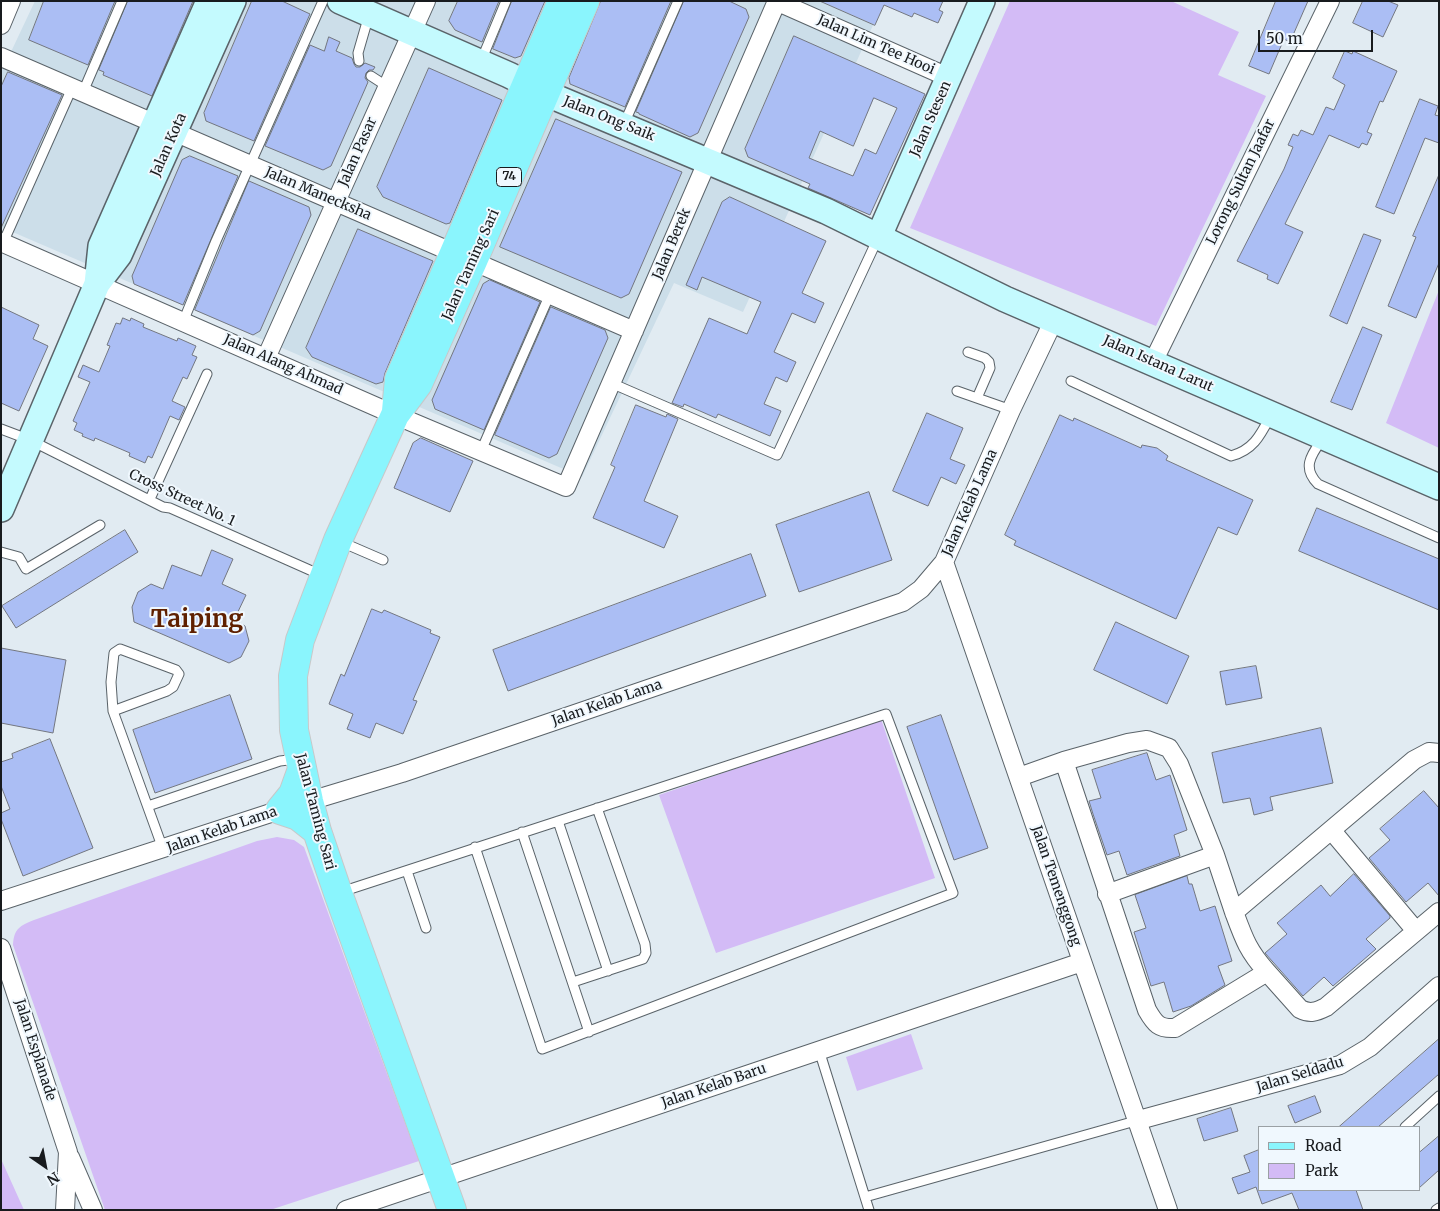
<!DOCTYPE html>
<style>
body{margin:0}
#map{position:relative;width:1440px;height:1211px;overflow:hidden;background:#e1ebf2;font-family:Merriweather,serif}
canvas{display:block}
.frame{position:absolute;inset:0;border:2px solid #181b1e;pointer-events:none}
.legend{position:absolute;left:1258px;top:1126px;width:162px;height:65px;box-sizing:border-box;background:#f0f8fe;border:1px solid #9aa0a4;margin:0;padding:6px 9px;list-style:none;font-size:15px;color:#181b1e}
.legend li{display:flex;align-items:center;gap:10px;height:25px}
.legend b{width:25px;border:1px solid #9aa0a4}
.north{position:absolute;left:20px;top:1141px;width:50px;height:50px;-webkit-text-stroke:4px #f0f8fe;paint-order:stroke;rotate:147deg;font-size:14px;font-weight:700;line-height:20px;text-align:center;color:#181b1e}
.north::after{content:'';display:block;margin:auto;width:18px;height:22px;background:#181b1e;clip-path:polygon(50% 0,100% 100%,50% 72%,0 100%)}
.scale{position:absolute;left:1258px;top:30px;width:115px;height:22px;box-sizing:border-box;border:2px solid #181b1e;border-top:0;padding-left:6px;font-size:15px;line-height:18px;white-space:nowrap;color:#181b1e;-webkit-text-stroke:4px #f0f8fe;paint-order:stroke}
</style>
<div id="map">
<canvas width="1440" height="1211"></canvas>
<div class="frame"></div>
<ul class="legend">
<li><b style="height:6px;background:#8af5fd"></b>Road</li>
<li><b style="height:14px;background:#d3bbf6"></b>Park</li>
</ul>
<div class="north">N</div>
<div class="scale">50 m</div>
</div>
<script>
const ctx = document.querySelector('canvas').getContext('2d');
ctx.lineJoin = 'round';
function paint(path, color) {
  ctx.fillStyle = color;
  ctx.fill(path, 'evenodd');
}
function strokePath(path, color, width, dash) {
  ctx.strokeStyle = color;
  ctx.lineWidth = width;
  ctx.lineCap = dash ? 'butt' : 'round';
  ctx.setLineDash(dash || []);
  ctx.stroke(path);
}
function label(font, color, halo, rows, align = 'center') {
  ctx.font = font + ' Merriweather,serif';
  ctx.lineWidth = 4;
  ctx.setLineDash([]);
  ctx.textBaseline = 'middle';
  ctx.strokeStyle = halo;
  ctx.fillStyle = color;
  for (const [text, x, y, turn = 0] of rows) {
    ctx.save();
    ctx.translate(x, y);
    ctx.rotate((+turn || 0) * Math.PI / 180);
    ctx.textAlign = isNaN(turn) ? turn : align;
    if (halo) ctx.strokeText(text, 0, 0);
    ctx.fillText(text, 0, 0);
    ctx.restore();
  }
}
paint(new Path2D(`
 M35 1H884L743 312 674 283 582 477 1 227V73Z`), '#ccdee9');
paint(new Path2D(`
 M1010 1H1171L1239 32 1218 75 1266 96 1156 326 910 228Z
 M1439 290V448L1386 423Z
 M881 719 935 878 716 953 659 795Z
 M277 837 294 840 304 847 419 1161 270 1210H105L13 945C14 928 20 926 34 920L257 841Z
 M911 1034 923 1069 857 1091 846 1057Z
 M1 1159 24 1210H1Z`), '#d3bbf6');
const building = new Path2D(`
 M44 1H115L88 65 29 40Z
 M128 1H193L152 96 103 75 104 72 99 70Z
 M252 1H282L310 14 254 141 206 121 204 113Z
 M458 1H499L482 42 455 30 449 21Z
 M512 1H545L521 56 515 58 493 49Z
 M601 1H671L625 107 570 84 569 78Z
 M684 1H729L746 9 749 17 698 133 690 137 639 114V113L636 112Z
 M820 1H943L939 10 943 12 938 23 914 13 912 17 884 5 875 25Z
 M1276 1H1308L1290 42 1284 39 1269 74 1249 66Z
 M1363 1H1388L1398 5 1383 37 1353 23Z
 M794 36 925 94 870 215 808 188 810 184 748 157 745 149ZM874 98 897 108 876 154 865 149 853 176 809 158 820 131 853 146Z
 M329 37 340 42 336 51 352 58 354 64 356 67H360L365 63 375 67 373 70H369L366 73 365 78 368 82 365 89 331 166 323 170 265 146 310 45 324 51Z
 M1345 51 1352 54 1353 51 1397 71 1383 102 1380 101 1367 132 1372 134 1367 145 1362 143 1359 148 1329 135 1285 224 1303 232 1278 284 1267 279 1268 275 1237 261 1284 169 1293 147 1288 145 1293 134 1298 136 1301 130 1313 135 1326 107 1334 110 1345 85 1333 78Z
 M429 68 502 100 450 223 446 224 383 197 377 187Z
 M8 72 62 95 1 228V87Z
 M1420 99 1438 106 1435 115 1439 116V143L1425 138 1394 214 1376 207Z
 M556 119 682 172 629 294 621 298 500 247Z
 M190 156 238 176 183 305 134 284 132 276 182 160Z
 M1439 175V263L1416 318 1388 306 1416 237 1413 236Z
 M249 181 309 207 311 215 260 331 253 335 195 310Z
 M730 197 826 241 802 293 824 303 815 323 792 313 774 352 796 362 787 382 776 377 764 404 781 411 770 436 718 414 716 418 684 404 683 407 672 403 709 318 747 334 761 302 702 277 697 290 686 285 722 202Z
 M358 229 433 261 385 373 383 382 376 384 312 357 306 348Z
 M1364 234 1381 240 1347 324 1330 316Z
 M490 280 540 302 484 430 435 409 432 400 483 284Z
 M1 307 39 325 33 339 48 346 19 411 1 403Z
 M551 307 605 330 608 338 557 454 549 458 495 435Z
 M123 318 130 321 131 318 144 324 143 327 177 341 178 338 196 346 192 355 197 357 187 379 183 377 172 401 185 407 179 420 170 416 152 458 148 456 145 463 129 456 130 453 95 438 94 441 82 436 83 434 74 430 77 423 73 421 90 382 78 377 83 365 99 372 110 346 107 345 116 323 120 324Z
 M1363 327 1382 335 1352 410 1331 402Z
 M636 405 666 417 667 414 678 419 644 501 678 516 664 548 593 518 615 467 611 465Z
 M927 413 963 428 950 459 965 465 956 484 941 477 928 506 893 491Z
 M1060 415 1073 421 1074 418 1141 448 1142 445 1157 448 1168 456 1166 460 1253 500 1237 535 1218 527 1176 619 1014 545 1016 541 1005 535Z
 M421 438 473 461 450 512 394 488 413 443Z
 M869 492 892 560 799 592 776 525Z
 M1317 508 1439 559V610L1299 551Z
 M125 530 138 552 16 628 2 606Z
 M212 550 233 559 222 584 246 595 234 620 245 626 249 641 241 657 229 663 134 622 132 607 138 592 151 584 163 589 172 565 201 576Z
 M751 554 766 596 508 691 493 650Z
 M372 609 382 613 384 610 431 630 430 633 440 637 413 700 417 701 403 734 376 723 370 738 347 729 353 714 329 704 341 674 344 676Z
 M1116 622 1189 656 1167 704 1094 670Z
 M1 648 66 660 53 733 1 723Z
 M1256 666 1262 698 1226 705 1220 672Z
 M230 695 252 759 155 793 133 730Z
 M941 715 988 848 954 860 907 727Z
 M1321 728 1333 783 1270 797 1273 810 1254 815 1250 798 1223 803 1212 753Z
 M50 739 93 848 23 876 1 819V813L10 809 1 786V762L13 758 12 754Z
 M1147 753 1156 780 1170 775 1187 830 1174 835 1180 856 1127 875 1119 851 1107 855 1093 814 1089 801 1101 798 1092 770Z
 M1424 791 1439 808V896L1428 883 1406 902 1369 858 1390 840 1380 829Z
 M1354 874 1390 916V918L1366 939 1376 949 1333 986 1324 977 1303 996 1265 953 1287 934 1277 923 1321 885 1330 896Z
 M1187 876 1189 884H1192L1200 911 1215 906 1232 961 1218 966 1225 985 1191 1006 1173 1012 1164 982 1151 986 1134 932 1146 928 1135 895Z
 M1439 1039V1074L1378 1127H1339Z
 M1315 1096 1321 1112 1295 1123 1288 1106Z
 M1231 1108 1238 1131 1204 1141 1197 1119Z
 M1439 1136V1170L1419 1188V1153Z
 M1259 1150V1190H1356L1363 1210H1299L1292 1193 1262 1204 1256 1187 1238 1194 1232 1178 1250 1172 1244 1156Z`);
paint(building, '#abbef4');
strokePath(building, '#737780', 1);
const service = new Path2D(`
 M359 61 358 53 369 15
 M481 61 506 1
 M371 76 388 87
 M83 92 122 1
 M624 124 678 1
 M3 243 72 88
 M183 322 216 241 323 1
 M968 352 985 358 989 362 990 368 977 398
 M1071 381 1231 456C1253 450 1260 436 1270 417
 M611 383 777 455 878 238
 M957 391 1011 410
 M1 429 30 440 163 507 170 508 321 575
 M1323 438C1312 454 1301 467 1318 484L1439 538
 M481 451 550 294
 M150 499 207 374
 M339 541 383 560
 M1 552 19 557 26 569 100 525
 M113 711 167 691 173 687 179 674 176 670 120 649 114 653 111 682 113 711 163 849
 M148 806 280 761 297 759
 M558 821 608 971
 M522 832 589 1032
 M407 871 426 928
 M341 892 886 714 953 893 542 1049 475 847
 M573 982 643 959 646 953 645 944 597 808
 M819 1050 869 1210
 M1405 1127 1439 1096
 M865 1197 1139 1120
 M1436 1210 1439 1208`);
const minor = new Path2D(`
 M776 1 950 78
 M1 25 11 1
 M1 57 634 331
 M1 242 395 415 566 487 777 1
 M266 358 426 1
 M1153 362 1330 1
 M944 562 1168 1210
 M1064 761 1147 1010C1155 1024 1159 1029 1175 1028L1267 972 1300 1009C1310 1014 1316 1012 1326 1007L1439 912
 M1019 777 1064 761 1128 743 1147 740 1169 748 1179 764 1215 855 1234 912 1414 760 1429 752 1439 753
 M1332 831 1416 931
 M1107 894 1215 855
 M1 901 280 810 402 773 903 602 921 589 944 562 1011 410 1054 320
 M1234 912C1244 939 1248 951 1267 972
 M1 948 68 1152 65 1210
 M1139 1120 1340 1065 1370 1047 1439 986
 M70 1157 93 1210
 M346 1210 1082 962`);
const secondary = new Path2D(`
 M340 1 509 75 545 93 826 211 1005 299 1439 487
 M879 236 982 1
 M97 284 101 246 209 1
 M1 509 97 284 119 255 233 1`);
const primary = new Path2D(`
 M396 411 399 379 454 253 562 1
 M302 769 293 794 280 810 298 816 317 831
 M452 1210 338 893 317 831 309 801 294 730 293 676 300 640 338 540 395 415 418 384 473 261 585 1`);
strokePath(service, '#5a6369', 11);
strokePath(minor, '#5a6369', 20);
strokePath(secondary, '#5a6369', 28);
strokePath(primary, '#c8c8c9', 30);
strokePath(service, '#fff', 9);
strokePath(minor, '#fff', 18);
strokePath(secondary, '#c4fafe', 25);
strokePath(primary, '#8af5fd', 28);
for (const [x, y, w] of [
 [509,177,25]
]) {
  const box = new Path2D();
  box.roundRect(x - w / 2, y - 9.5, w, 19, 4);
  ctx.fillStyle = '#f0f8fe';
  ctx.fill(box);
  strokePath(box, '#181b1e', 1);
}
label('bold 12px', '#181b1e', null, [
 ["74",509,177]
]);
label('14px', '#181b1e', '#f0f8fe', [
 ["Jalan Lim Tee Hooi",876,45,24],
 ["Jalan Ong Saik",609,119,22],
 ["Jalan Stesen",931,119,-66],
 ["Jalan Kota",169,145,-66],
 ["Jalan Pasar",358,152,-66],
 ["Lorong Sultan Jaafar",1241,182,-64],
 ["Jalan Manecksha",318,194,23],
 ["Jalan Berek",672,244,-67],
 ["Jalan Taming Sari",471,265,-66],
 ["Jalan Istana Larut",1158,364,24],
 ["Jalan Alang Ahmad",283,365,24],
 ["Cross Street No. 1",182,498,25],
 ["Jalan Kelab Lama",970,503,-66],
 ["Jalan Kelab Lama",607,703,-19],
 ["Jalan Taming Sari",315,812,75],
 ["Jalan Kelab Lama",222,830,-19],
 ["Jalan Temenggong",1056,886,71],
 ["Jalan Esplanade",35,1050,72],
 ["Jalan Seldadu",1300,1075,-17],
 ["Jalan Kelab Baru",714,1086,-19]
]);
label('bold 24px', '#5f2000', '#f0f8fe', [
 ["Taiping",197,620]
]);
</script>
